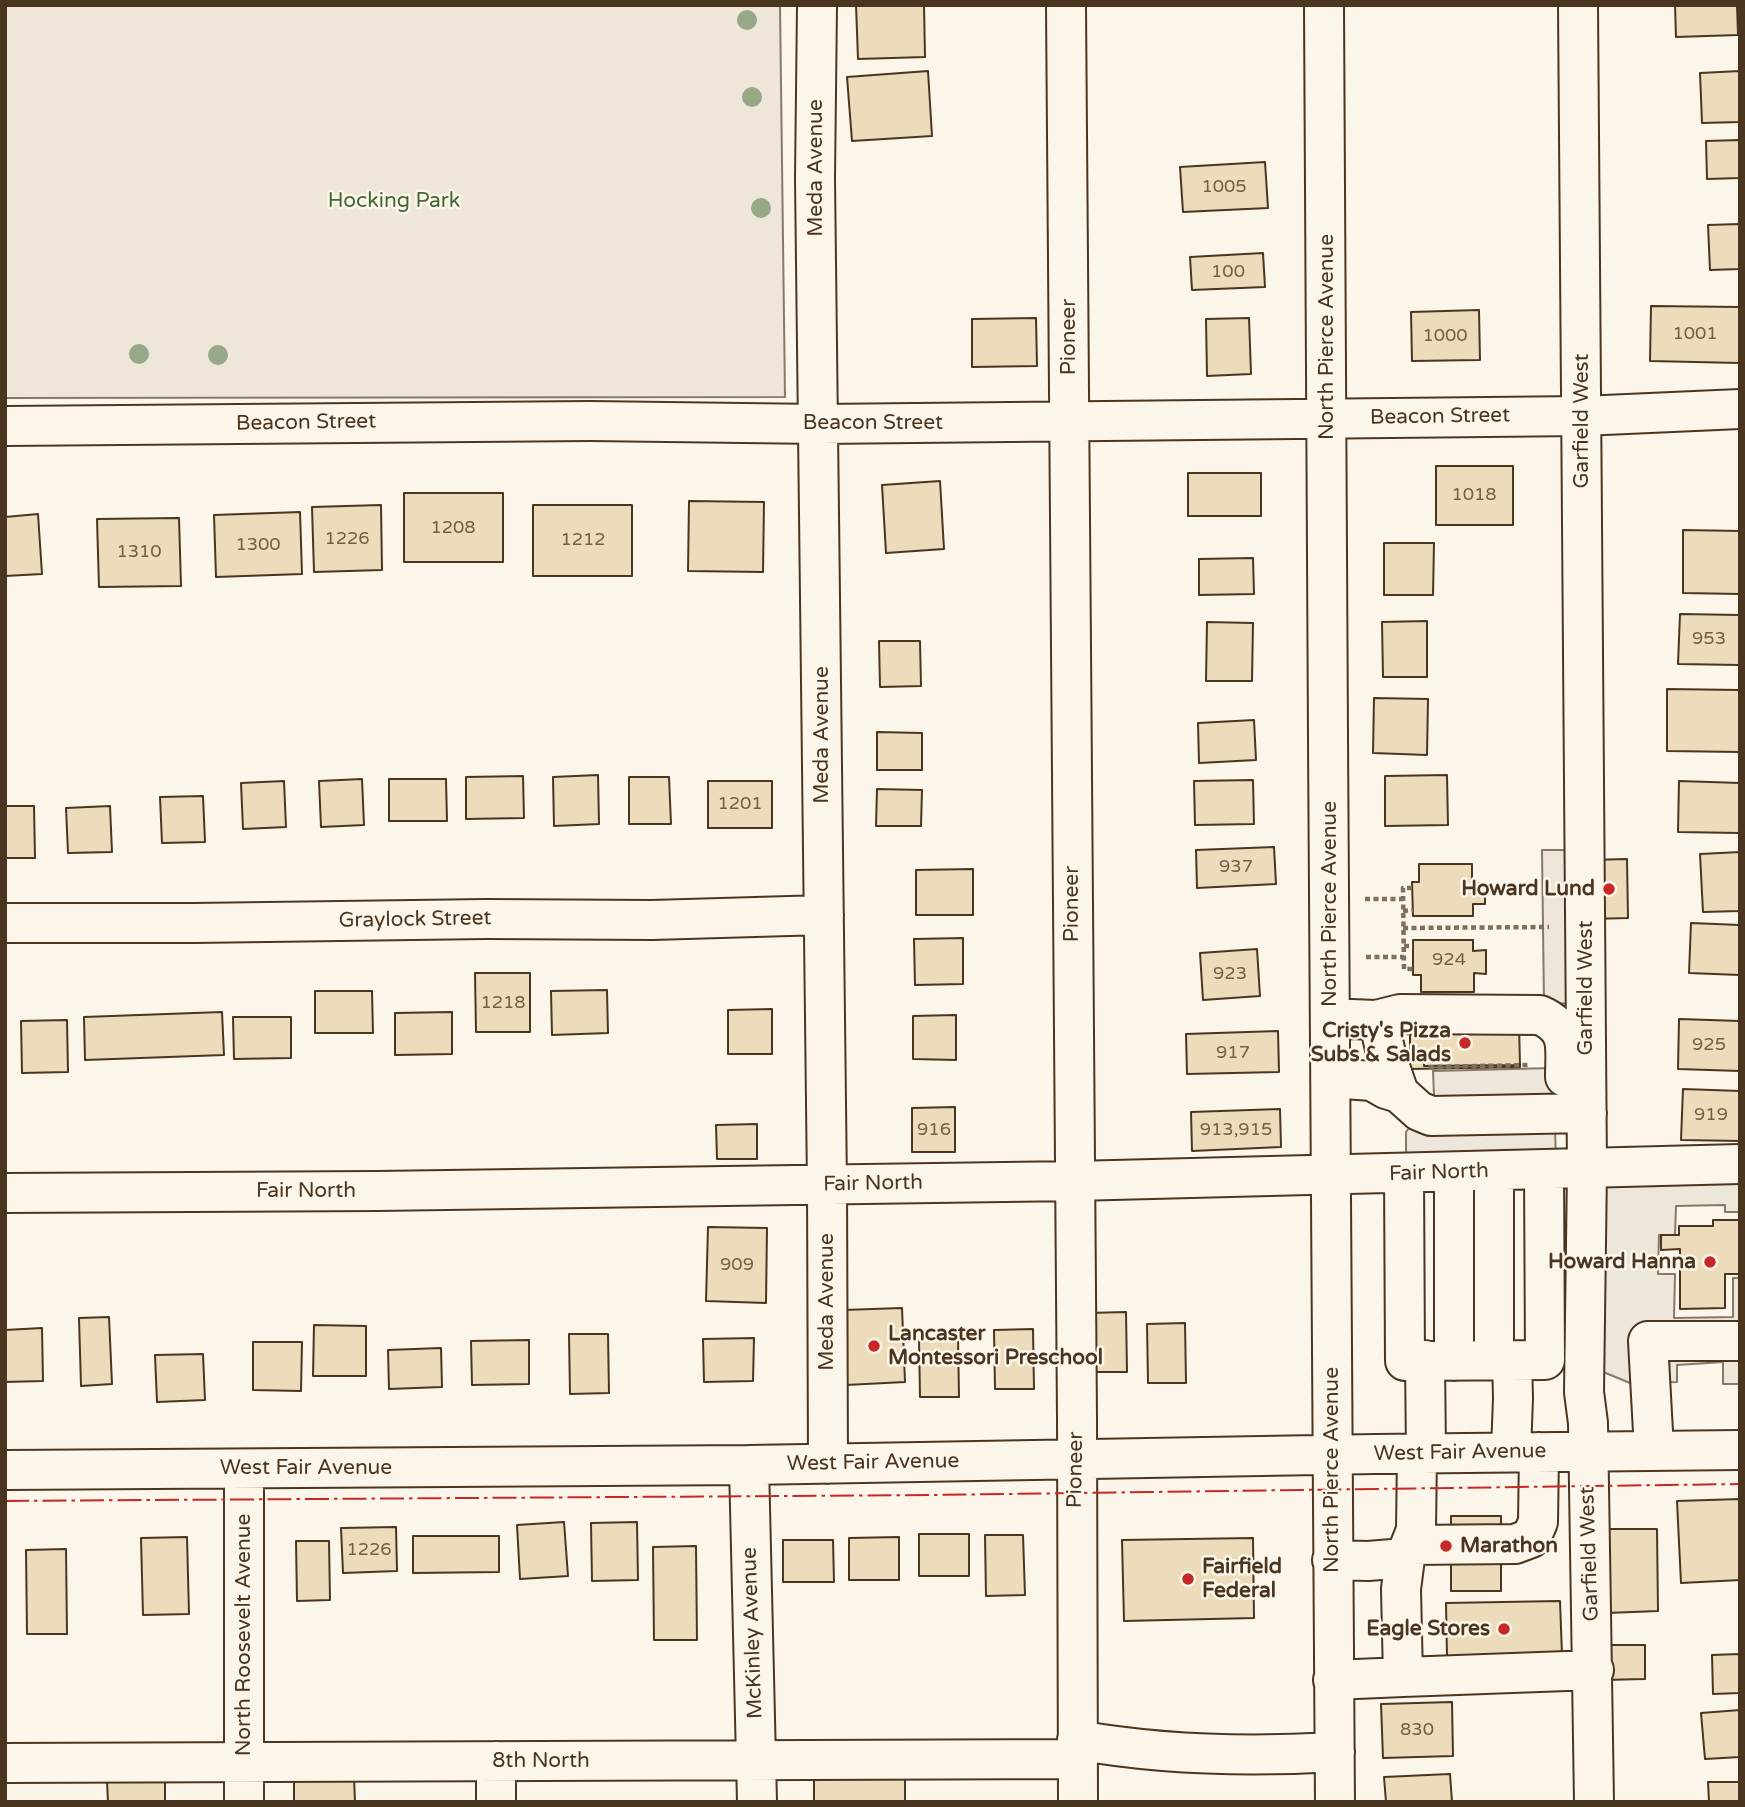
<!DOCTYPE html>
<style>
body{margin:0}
#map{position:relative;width:1745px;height:1807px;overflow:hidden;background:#fbf6e9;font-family:"Varela Round",sans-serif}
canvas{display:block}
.frame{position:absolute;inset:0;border:7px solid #4a3520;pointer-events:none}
</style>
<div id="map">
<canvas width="1745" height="1807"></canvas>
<div class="frame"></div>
</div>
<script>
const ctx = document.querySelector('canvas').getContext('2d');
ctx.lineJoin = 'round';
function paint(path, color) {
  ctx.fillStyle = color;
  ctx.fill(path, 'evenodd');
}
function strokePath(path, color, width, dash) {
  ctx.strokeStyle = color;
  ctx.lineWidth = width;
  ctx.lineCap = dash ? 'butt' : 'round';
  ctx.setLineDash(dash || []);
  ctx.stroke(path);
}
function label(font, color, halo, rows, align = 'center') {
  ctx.font = font + ' "Varela Round",sans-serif';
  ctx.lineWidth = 5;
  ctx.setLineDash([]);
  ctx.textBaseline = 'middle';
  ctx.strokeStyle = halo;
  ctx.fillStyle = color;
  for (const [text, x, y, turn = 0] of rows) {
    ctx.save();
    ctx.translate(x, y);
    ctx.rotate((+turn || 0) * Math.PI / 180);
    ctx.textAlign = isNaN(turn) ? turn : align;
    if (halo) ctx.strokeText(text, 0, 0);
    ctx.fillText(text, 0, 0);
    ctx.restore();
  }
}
const green = new Path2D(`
 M5 5H780L785 397 5 398Z`);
paint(green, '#ede6d9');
strokePath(green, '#887966', 2);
const parking = new Path2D(`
 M1542 850H1573L1575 1003 1544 1004Z
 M1553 1068 1556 1160 1406 1162V1132L1434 1096 1433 1071Z
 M1595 1176H1740V1212H1725V1205L1676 1206 1675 1235H1659L1658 1274H1675L1674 1318 1733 1317V1278H1740V1384H1723V1362L1677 1365V1382L1630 1383 1596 1369Z`);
paint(parking, '#ede7d9');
strokePath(parking, '#887966', 2);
const building = new Path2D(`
 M856 5H924L925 57 858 59Z
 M1675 5H1737L1738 35 1676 37Z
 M928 71 932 136 852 141 847 77Z
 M1740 71V122L1702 123 1700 73Z
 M1740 140V178L1707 179 1706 141Z
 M1265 162 1268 208 1183 212 1180 167Z
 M1740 224V269L1710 270 1708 225Z
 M1263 253 1265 287 1192 290 1190 257Z
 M1651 306 1740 307V363L1650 361Z
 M1479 310 1480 360 1412 361 1411 312Z
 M1036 318 1037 366 972 367V319Z
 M1249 318 1251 374 1207 376 1206 319Z
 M1436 466H1513V525H1436Z
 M1188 473H1261V516H1188Z
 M940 481 944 549 886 553 882 485Z
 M404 493H503V562H404Z
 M689 501 764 502 763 572 688 571Z
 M381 505 382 570 314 572 312 507Z
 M533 505H632V576H533Z
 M300 512 302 574 216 577 214 515Z
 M38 514 42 574 5 576V517Z
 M179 518 181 586 99 587 97 519Z
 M1683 530 1740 531V594L1683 593Z
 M1384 543H1434L1433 595H1384Z
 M1253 558 1254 594 1199 595V559Z
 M1680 614 1740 615V665L1678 664Z
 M1427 621V677H1383L1382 622Z
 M1207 622 1253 623 1252 681H1206Z
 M879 641H920L921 686 880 687Z
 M1667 689 1740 690V752L1667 751Z
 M1374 698 1428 699 1427 755 1373 753Z
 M1254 720 1256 760 1199 763 1198 723Z
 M877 732 922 733V770H877Z
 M598 775 599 824 554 826 553 777Z
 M1447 775 1448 825 1385 826V776Z
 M523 776 524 818 466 819V777Z
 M629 777H669L671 824H629Z
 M362 779 364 825 321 827 319 781Z
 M389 779H446L447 821H389Z
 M1253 780 1254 824 1195 825 1194 781Z
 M284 781 286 827 243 829 241 783Z
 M708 781H772V828H708Z
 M1679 781 1740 783V833L1678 832Z
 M877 789 922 790 921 826H876Z
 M203 796 205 842 162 843 160 797Z
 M5 806H34L35 858H5Z
 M110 806 112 852 68 853 66 808Z
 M1274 847 1276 884 1197 888 1196 850Z
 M1740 852V911L1703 912 1700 854Z
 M1627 859 1628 918 1590 919 1589 860Z
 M1419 864H1472V883H1485V904H1473V916H1413L1412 882H1419Z
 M973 869V915H916V870Z
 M1691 923 1740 925V975L1689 973Z
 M963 938V984L915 985 914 939Z
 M1413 940H1473V951L1486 950V974L1474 973V992H1421V975H1413Z
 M1257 949 1260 996 1203 1000 1200 953Z
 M475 973H530V1032H476Z
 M607 990 608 1033 552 1035 551 991Z
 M315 991H372L373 1033H315Z
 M772 1009V1054H728V1010Z
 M222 1012 224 1055 85 1060 84 1017Z
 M452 1012V1054L395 1055V1013Z
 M956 1015V1060L913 1059V1016Z
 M233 1017H291V1058L234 1059Z
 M1679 1019 1740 1021V1071L1678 1069Z
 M67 1020 68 1072 22 1073 21 1021Z
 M1519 1024 1520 1065 1424 1066V1055H1410V1031Z
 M1278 1031 1279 1072 1187 1074 1186 1034Z
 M1410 1055H1424V1066L1520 1065V1067L1410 1069Z
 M1683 1089 1740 1091V1141L1681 1140Z
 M955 1107V1152H912V1108Z
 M1280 1109 1281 1147 1192 1151 1191 1112Z
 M757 1124V1159H717L716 1125Z
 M1713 1220H1740V1274H1725V1308L1680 1309V1249L1661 1250V1235H1679V1226H1713Z
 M708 1227 767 1228 766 1303 706 1301Z
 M902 1308 905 1382 846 1385 843 1310Z
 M1126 1312 1127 1372H1088L1087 1313Z
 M109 1317 112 1384 81 1386 79 1318Z
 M1185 1323 1186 1383H1148L1147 1324Z
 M314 1325 366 1326V1376H313Z
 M42 1328 43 1381 5 1382V1330Z
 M1033 1329 1034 1389H995L994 1330Z
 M569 1334H608L609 1393 570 1394Z
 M958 1337 959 1397H920L919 1338Z
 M754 1338 753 1381 704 1382 703 1339Z
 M529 1340V1384L472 1385 471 1341Z
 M253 1342H302L301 1391 253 1390Z
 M441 1348 442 1387 389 1389 388 1350Z
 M203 1354 205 1400 157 1402 155 1355Z
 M1740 1499V1580L1681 1583 1677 1501Z
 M1451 1516H1501V1591H1451Z
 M564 1522 568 1576 520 1579 517 1525Z
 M637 1522 638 1580 592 1581 591 1523Z
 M396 1527 397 1571 343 1573 341 1528Z
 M1606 1529H1657L1658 1611 1607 1613Z
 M919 1534H969V1576H919Z
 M985 1535H1023L1025 1595 986 1596Z
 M413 1536H499V1572L413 1573Z
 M187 1537 189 1614 143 1615 141 1538Z
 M899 1537V1580H849V1538Z
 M1253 1538 1254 1618 1124 1621 1122 1540Z
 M783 1540H833L834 1582H783Z
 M296 1541H329L330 1600 297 1601Z
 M696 1546 697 1640H654L653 1547Z
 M66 1549 67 1634H27L26 1550Z
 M1560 1601 1562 1655 1447 1657 1446 1603Z
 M1602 1645H1645V1679L1603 1680Z
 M1740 1654V1693L1713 1694 1712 1655Z
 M1452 1702 1453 1756 1383 1758 1381 1704Z
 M1740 1710V1757L1705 1759 1701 1713Z
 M1450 1774 1452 1802H1386L1384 1777Z
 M354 1777 355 1802H294V1779Z
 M814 1778 905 1779V1802H814Z
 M165 1779V1802H108L107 1781Z
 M1708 1782H1740V1802H1709Z`);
paint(building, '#ecdcbc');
strokePath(building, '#4a3520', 2);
const minor = new Path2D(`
 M817 5 815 178 827 1185 828 1464
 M1066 5 1077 1418 1078 1802
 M1324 5C1329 604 1328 1203 1335 1802
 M1578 5 1587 1169 1584 1392 1588 1423 1594 1802
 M5 426 590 421 820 424 1582 416 1740 409
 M5 923H194L486 919 652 920 824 915
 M1376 1020 1400 1014 1540 1015C1571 1029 1565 1048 1565 1077
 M1331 1078 1372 1081 1386 1089 1399 1093 1387 1058 1380 1027 1376 1020 1351 1019
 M1399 1093 1419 1111 1431 1116 1587 1113
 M1454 1172V1361
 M1404 1173 1405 1361 1545 1360 1544 1170
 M5 1193 377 1191 1074 1181 1740 1164
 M1425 1360 1426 1453
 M1494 1360V1171
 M1654 1450 1648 1341H1740
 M1511 1452 1513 1398 1512 1360
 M749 1465 757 1802
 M5 1470 749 1465 1375 1454 1740 1450
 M1410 1545 1515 1544 1531 1538 1538 1522 1539 1452
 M1332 1560 1368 1561 1405 1558 1416 1530 1417 1454
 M1403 1677 1594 1670
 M1333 1680 1403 1677 1401 1589 1405 1558
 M1077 1740C1161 1755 1250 1757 1335 1752
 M496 1761V1802
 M5 1763 1077 1759
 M244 1802V1469`);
strokePath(minor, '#4a3520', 42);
strokePath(new Path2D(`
 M1412 888H1403L1404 969H1413
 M1365 899H1403
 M1403 911 1413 910
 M1403 928 1549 927
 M1404 946H1413
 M1366 957H1404
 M1429 1067 1528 1065`), '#7f6f5c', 4.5, [5, 3.5]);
strokePath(minor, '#fbf6e9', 38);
strokePath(new Path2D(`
 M5 1501 931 1495 1740 1484`), '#c62828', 2, [24, 5, 3.5, 5]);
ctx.fillStyle = '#96a887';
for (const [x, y] of [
 [747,20],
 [752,97],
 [761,208],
 [139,354],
 [218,355]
]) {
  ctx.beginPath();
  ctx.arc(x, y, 10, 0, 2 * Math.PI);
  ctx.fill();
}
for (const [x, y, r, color] of [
 [1609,889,7,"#c62828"],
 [1465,1043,7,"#c62828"],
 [1710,1262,7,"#c62828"],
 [874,1346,7,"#c62828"],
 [1446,1546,7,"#c62828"],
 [1188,1579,7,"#c62828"],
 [1504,1629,7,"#c62828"]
]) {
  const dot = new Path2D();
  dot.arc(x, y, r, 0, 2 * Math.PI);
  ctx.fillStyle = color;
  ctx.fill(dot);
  strokePath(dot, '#fbf6e9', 2.5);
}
label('18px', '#725f47', null, [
 ["1005",1224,187],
 ["100",1228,272],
 ["1001",1695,334],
 ["1000",1445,336],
 ["1018",1474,495],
 ["1208",453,528],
 ["1226",347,539],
 ["1212",583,540],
 ["1300",258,545],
 ["1310",139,552],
 ["953",1709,639],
 ["1201",740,804],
 ["937",1236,867],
 ["924",1449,960],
 ["923",1230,974],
 ["1218",503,1003],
 ["925",1709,1045],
 ["917",1233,1053],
 ["919",1711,1115],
 ["916",934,1130],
 ["913,915",1236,1130],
 ["909",737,1265],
 ["1226",369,1550],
 ["830",1417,1730]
]);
label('21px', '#4a3520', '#fbf6e9', [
 ["Meda Avenue",816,168,-90],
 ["Pioneer",1069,337,-90],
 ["North Pierce Avenue",1327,337,-90],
 ["Beacon Street",1440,417,-1],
 ["Garfield West",1582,421,-90],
 ["Beacon Street",306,423,-1],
 ["Beacon Street",873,423],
 ["Meda Avenue",822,735,-90],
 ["Pioneer",1072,904,-90],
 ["North Pierce Avenue",1330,904,-90],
 ["Graylock Street",415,920,-1],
 ["Garfield West",1586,988,-90],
 ["Fair North",1439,1173,-2],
 ["Fair North",873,1184,-1],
 ["Fair North",306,1191],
 ["Meda Avenue",827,1302,-90],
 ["West Fair Avenue",1460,1453,-1],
 ["West Fair Avenue",873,1463,-1],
 ["West Fair Avenue",306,1468],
 ["Pioneer",1076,1470,-89],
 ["North Pierce Avenue",1332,1470,-90],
 ["Garfield West",1590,1554,-92],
 ["McKinley Avenue",753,1633,-92],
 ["North Roosevelt Avenue",244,1635,-90],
 ["8th North",541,1761]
]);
label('21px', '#436837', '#fbf6e9', [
 ["Hocking Park",394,201]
]);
label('bold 21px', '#4a3520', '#fbf6e9', [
 ["Howard Lund",1595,889],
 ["Cristy's Pizza",1451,1031],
 ["Subs & Salads",1451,1055],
 ["Howard Hanna",1696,1262],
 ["Lancaster",888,1334,"left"],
 ["Montessori Preschool",888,1358,"left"],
 ["Marathon",1460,1546,"left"],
 ["Fairfield",1202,1567,"left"],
 ["Federal",1202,1591,"left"],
 ["Eagle Stores",1490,1629]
], 'right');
</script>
